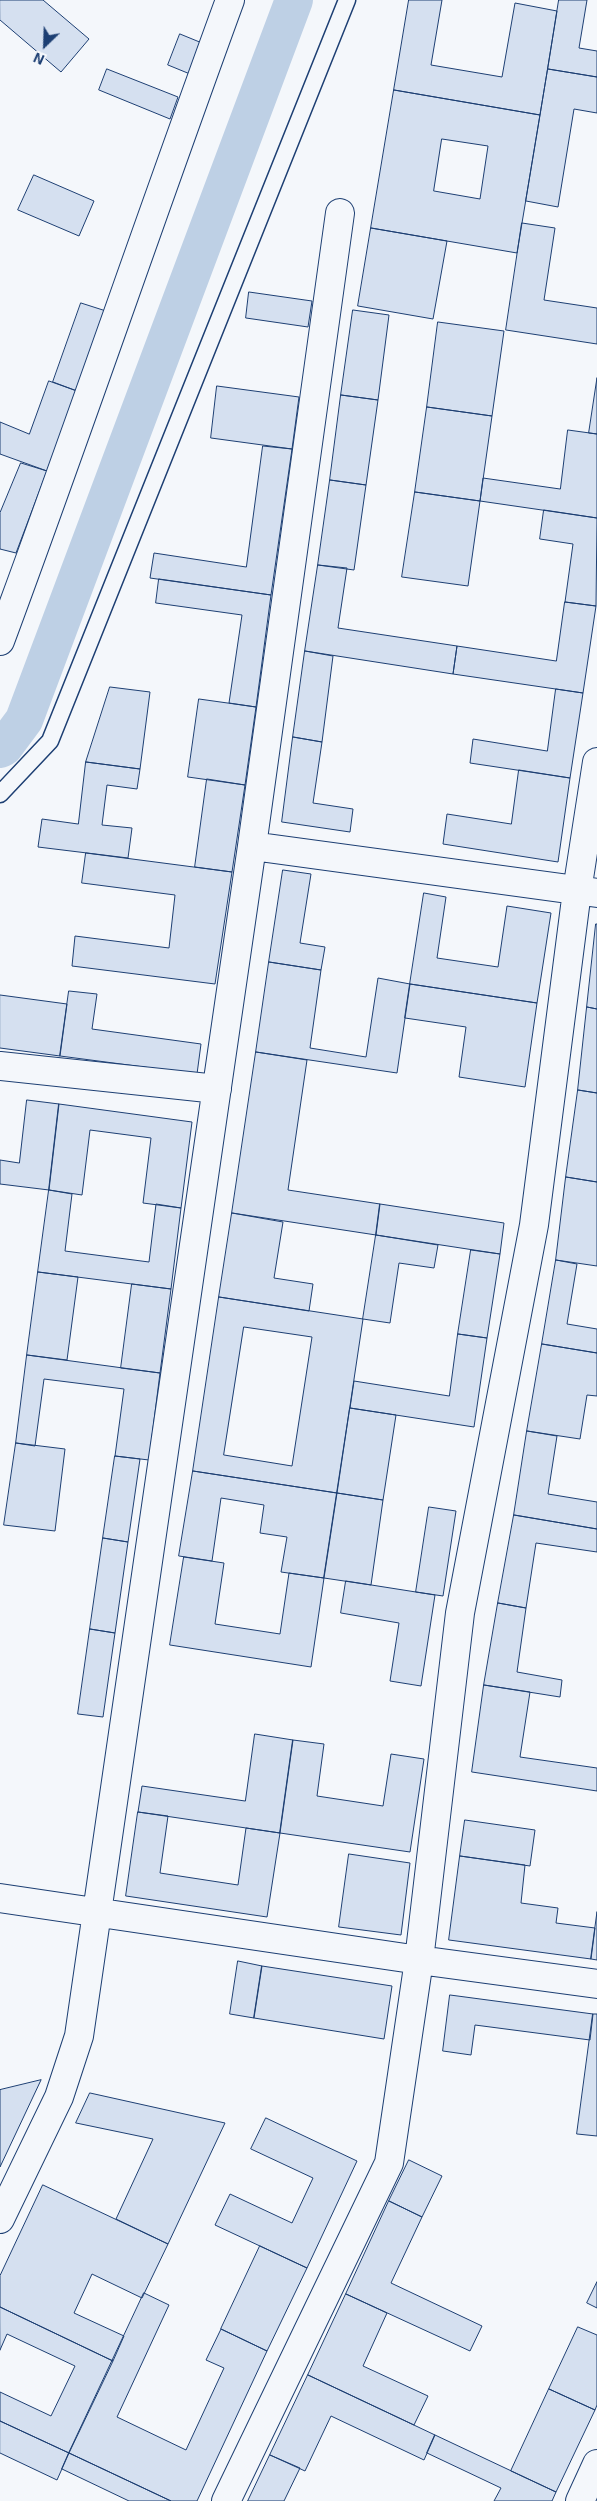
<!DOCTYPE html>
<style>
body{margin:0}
#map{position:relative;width:597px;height:2501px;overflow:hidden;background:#f4f7fb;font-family:"Exo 2",sans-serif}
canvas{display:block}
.north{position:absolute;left:20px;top:20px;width:50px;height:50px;-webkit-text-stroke:4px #f4f7fb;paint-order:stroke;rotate:204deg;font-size:14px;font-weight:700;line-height:20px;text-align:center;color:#1d3f73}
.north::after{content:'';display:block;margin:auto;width:18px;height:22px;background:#1d3f73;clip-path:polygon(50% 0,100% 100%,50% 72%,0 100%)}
</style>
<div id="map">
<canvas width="597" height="2501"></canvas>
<div class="north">N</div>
</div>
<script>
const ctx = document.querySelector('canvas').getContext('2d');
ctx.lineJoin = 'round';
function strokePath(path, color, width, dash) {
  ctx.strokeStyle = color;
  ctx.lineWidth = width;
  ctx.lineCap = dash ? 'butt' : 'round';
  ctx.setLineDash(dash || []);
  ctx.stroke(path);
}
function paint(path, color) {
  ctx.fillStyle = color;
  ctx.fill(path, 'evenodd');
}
strokePath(new Path2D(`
 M0 749 4 747 24 720 294 0`), '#bed0e5', 38);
const building = new Path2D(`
 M0 0H43L89 39 61 72 0 20Z
 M409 0H442L431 65 502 77 515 3 557 11 540 115 394 90Z
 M559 0H587L579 48 597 51V77L548 69Z
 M180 34 202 43 190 74 168 65Z
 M107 69 178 97 170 119 99 90Z
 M548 69 597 77V113L574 109 558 207 526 201Z
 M394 90 540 115 517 253 371 228ZM442 139 488 146 480 199 434 191Z
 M34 175 94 201 79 236 18 210Z
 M522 223 555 228 544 300 597 308V344L506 330Z
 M371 228 447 241 433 319 358 306Z
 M249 292 312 301 308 327 246 318Z
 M81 303 106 311 77 391 53 382Z
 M353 310 389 315 378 400 341 395Z
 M438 322 504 331 492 416 427 407Z
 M597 378V434L589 433Z
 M49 381 77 391 47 471 0 454V422L29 434Z
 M217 386 299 397 292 449 211 438Z
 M341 395 378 400 366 485 330 480Z
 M427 407 492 416 480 501 415 492Z
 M568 430 597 434V518L480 501 483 478 560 489Z
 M263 446 292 449 271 595 150 578 154 553 246 567Z
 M21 463 47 471 16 553 0 549V513Z
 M330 480 366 485 354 570 318 565Z
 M415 492 480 501 468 586 402 577Z
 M544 510 597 518 596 606 565 602 573 544 540 539Z
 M318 565 347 568 338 628 457 646 453 674 305 651Z
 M159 579 271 595 256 707 229 703 242 615 156 603Z
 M565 602 596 606 583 693 453 674 457 646 556 661Z
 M305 651 333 656 322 742 293 737Z
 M110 687 150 692 140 769 86 762Z
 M556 689 583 693 570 778 470 763 473 739 547 751Z
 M199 699 256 707 245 785 188 777Z
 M293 737 322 742 313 803 353 809 350 832 282 822Z
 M86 762 140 769 137 789 107 785 102 825 132 828 128 858 38 847 42 819 78 824Z
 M519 770 570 778 558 862 443 844 447 814 511 824Z
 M207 779 245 785 232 872 195 867Z
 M86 853 232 872 215 984 72 966 75 936 169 948 175 895 82 883Z
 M283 870 311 874 300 943 325 947 321 970 269 962Z
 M424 893 446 897 437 958 498 967 507 906 551 913 537 1003 410 984Z
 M596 924H597V1009L587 1007Z
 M269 962 321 970 310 1048 366 1057 378 978 410 984 397 1073 256 1052Z
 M410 984 537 1003 525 1087 459 1077 466 1027 405 1018Z
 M69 991 97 994 92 1029 201 1044 197 1074 60 1056Z
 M0 995 67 1004 60 1056 0 1048Z
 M587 1007 597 1009V1093L578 1090Z
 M256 1052 307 1060 288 1190 380 1204 376 1235 232 1213Z
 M578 1090 597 1093V1182L566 1177Z
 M27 1100 59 1104 49 1190 0 1184V1160L19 1163Z
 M59 1104 192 1122 181 1208 143 1203 151 1138 90 1130 82 1195 49 1190Z
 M566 1177 597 1182V1266L556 1260Z
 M49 1190 72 1194 65 1251 149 1262 156 1204 181 1208 171 1289 38 1272Z
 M380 1204 504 1223 500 1254 376 1235Z
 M232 1213 283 1222 274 1278 313 1284 309 1311 219 1297Z
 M376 1235 438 1245 434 1268 399 1263 390 1323 363 1319Z
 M471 1250 500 1254 487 1338 458 1334Z
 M556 1260 577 1264 567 1324 597 1329V1353L542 1344Z
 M38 1272 78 1277 67 1360 27 1355Z
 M132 1284 171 1289 160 1373 121 1368Z
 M219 1297 363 1319 337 1493 193 1471ZM244 1327 312 1337 292 1466 224 1455Z
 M458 1334 487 1338 474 1427 350 1408 354 1381 449 1396Z
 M542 1344 597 1353V1396L587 1395 580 1439 527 1431Z
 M27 1355 160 1373 149 1460 115 1456 124 1389 44 1379 35 1446 16 1443Z
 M350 1408 396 1415 383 1500 337 1493Z
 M527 1431 557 1436 548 1494 597 1502V1529L514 1515Z
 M16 1443 65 1449 55 1531 4 1525Z
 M115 1456 140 1459 128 1542 103 1538Z
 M193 1471 337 1493 324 1578 281 1572 287 1537 260 1533 264 1505 221 1498 212 1561 179 1556Z
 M337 1493 383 1500 371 1585 324 1578Z
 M429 1507 456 1511 443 1596 416 1592Z
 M514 1515 597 1529V1552L536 1543 526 1608 498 1603Z
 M103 1538 128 1542 115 1633 90 1629Z
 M184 1557 224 1563 215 1624 280 1634 289 1573 324 1578 311 1667 170 1645Z
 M346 1581 435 1595 421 1686 390 1681 399 1623 341 1613Z
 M498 1603 526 1608 517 1672 562 1680 560 1697 484 1685Z
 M90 1629 115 1633 103 1717 78 1714Z
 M484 1685 530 1692 520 1757 597 1768V1791L472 1772Z
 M255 1734 293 1740 280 1833 138 1812 142 1786 245 1801Z
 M293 1740 324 1744 317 1796 383 1806 391 1754 424 1759 410 1852 280 1833Z
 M138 1812 168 1816 160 1873 238 1885 246 1828 280 1833 267 1917 126 1896Z
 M465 1820 535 1830 530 1866 460 1856Z
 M349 1854 410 1863 401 1935 339 1927Z
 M460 1856 525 1865 521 1903 558 1908 556 1923 595 1928 591 1959 449 1940Z
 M597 1912V1960L591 1959Z
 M238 1961 262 1966 254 2018 230 2014Z
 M262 1966 392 1986 384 2039 254 2018Z
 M450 1995 593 2014 590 2040 475 2025 471 2055 443 2051Z
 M593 2014H597V2136L577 2134Z
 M41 2080 0 2167V2090Z
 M90 2093 225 2123 168 2244 116 2219 153 2139 76 2123Z
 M266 2118 357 2161 307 2268 215 2225 230 2194 292 2223 313 2178 251 2149Z
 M409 2160 442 2176 422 2217 389 2201Z
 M43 2185 168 2244 142 2298 92 2274 74 2313 124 2336 113 2361 0 2307V2276Z
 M389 2201 422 2217 391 2283 482 2326 470 2351 346 2294Z
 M260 2246 307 2268 267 2351 221 2329Z
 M597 2282V2308L587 2303Z
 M144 2293 169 2305 117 2417 186 2450 224 2368 206 2360 221 2329 267 2351 197 2501H171L69 2453Z
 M346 2294 387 2313 363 2366 428 2396 414 2425 308 2375Z
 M0 2307 113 2361 69 2453 0 2421V2392L51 2416 75 2366 7 2334 0 2350Z
 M578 2327 597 2335V2405L595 2410 549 2389Z
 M308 2375 435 2435 424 2460 331 2416 305 2471 270 2455Z
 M549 2389 595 2410 556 2492 511 2471Z
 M0 2421 69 2453 57 2480 0 2453Z
 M435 2435 556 2492 552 2501H494L501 2488 427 2453Z
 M69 2453 171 2501H129L62 2469Z
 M270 2455 300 2468 284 2501H248Z`);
paint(building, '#d5e0f0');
strokePath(building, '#1d3f73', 1);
const lane = new Path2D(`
 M0 794 50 741 347 0`);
const street = new Path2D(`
 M0 641C79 428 152 213 230 0
 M252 846 597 893
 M0 1066 217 1089
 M0 1898 419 1960 597 1984
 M0 2219 59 2097 79 2036 252 846 340 213
 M226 2501 389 2163 419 1960 460 1613 534 1225 577 891 597 762
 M580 2501 597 2464`);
strokePath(lane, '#1d3f73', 19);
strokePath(street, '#1d3f73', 30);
strokePath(lane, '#f4f7fb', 16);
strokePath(street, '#f4f7fb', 28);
</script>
